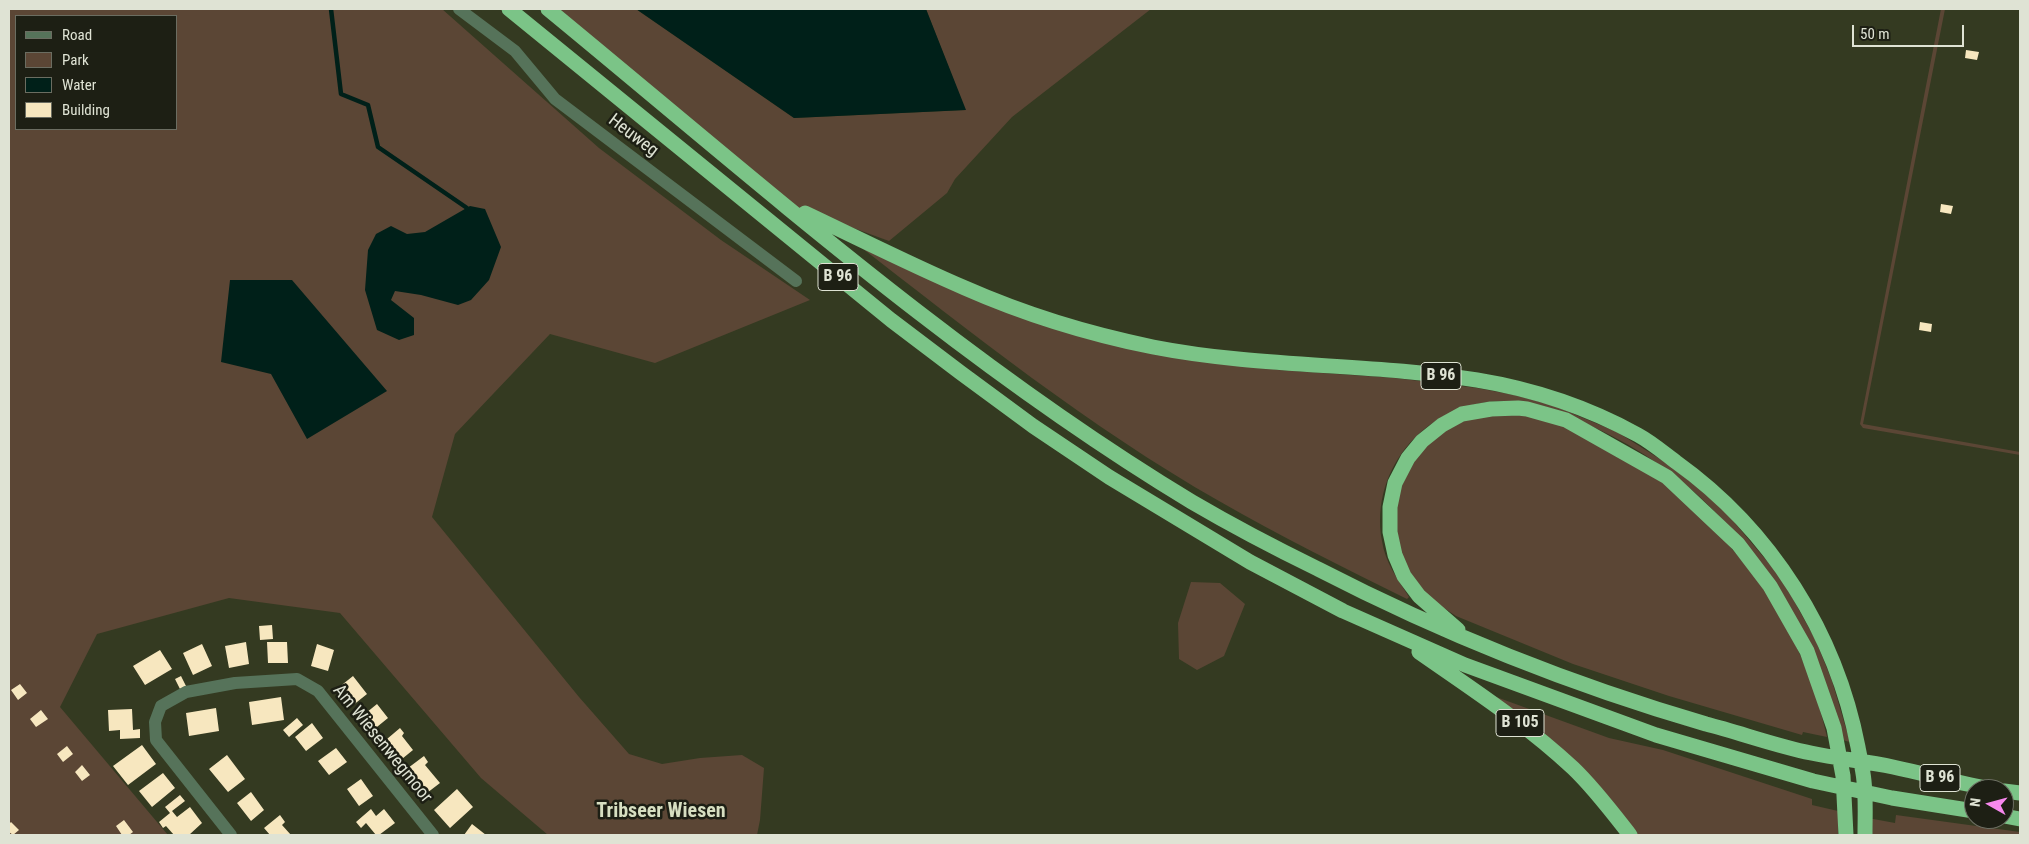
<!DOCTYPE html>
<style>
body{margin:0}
#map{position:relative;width:2029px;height:844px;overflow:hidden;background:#343a21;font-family:"Roboto Condensed",sans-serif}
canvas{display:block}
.frame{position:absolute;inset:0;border:10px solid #dfe3d4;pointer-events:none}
.legend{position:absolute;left:15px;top:15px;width:162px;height:115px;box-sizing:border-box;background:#1d1f14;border:1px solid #6b6d61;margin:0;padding:6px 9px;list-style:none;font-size:15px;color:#dfe3d4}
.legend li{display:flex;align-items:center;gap:10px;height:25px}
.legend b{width:25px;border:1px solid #6b6d61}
.north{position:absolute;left:1964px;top:779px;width:50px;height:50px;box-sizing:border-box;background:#1d1f14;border:1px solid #6b6d61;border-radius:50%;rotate:277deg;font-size:14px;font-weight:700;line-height:20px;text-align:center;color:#dfe3d4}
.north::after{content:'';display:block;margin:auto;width:18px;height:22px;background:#f688ed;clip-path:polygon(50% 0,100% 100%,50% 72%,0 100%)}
.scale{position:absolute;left:1852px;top:25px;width:112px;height:22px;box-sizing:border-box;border:2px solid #dfe3d4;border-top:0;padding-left:6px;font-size:15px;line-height:18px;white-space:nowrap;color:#dfe3d4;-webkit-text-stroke:4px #1d1f14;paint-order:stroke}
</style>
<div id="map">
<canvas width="2029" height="844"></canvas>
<div class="frame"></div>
<ul class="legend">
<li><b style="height:6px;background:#56735a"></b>Road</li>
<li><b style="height:14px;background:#5b4635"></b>Park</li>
<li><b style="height:14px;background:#002019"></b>Water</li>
<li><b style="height:14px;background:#f7e7bf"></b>Building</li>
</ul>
<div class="north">N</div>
<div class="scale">50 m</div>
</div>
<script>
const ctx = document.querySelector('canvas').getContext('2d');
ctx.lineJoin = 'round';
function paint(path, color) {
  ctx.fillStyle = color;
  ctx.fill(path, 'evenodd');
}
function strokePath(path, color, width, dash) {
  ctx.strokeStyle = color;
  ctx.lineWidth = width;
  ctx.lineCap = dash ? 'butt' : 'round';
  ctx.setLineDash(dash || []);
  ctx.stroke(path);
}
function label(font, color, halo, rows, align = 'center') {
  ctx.font = font + ' "Roboto Condensed",sans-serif';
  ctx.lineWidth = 5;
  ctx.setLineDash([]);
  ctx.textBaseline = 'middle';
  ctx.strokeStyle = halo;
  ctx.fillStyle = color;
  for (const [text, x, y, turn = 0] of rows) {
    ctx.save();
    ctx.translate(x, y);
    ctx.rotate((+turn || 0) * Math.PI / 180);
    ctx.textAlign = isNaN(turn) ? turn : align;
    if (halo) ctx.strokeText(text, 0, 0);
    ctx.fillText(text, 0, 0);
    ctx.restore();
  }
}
paint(new Path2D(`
 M9 9H442L599 148 721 240 810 300 655 363 550 334 455 434 432 517 579 697 629 754 662 764 700 758 742 755 764 768 760 820 757 835H548L481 778 340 613 229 598 97 634 60 707 168 835H9ZM16 16H176V129H16Z
 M548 9H636L794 118 965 110 926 9H1151L1012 117 955 179 947 193 889 241 782 202Z
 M1941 9H1945L1863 424 2020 452V455L1863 428 1860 424Z
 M854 242 986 304 1278 370 1395 378 1477 388 1514 395 1552 405 1617 432 1671 466 1723 509 1782 579 1816 641 1832 681 1850 742 1842 740C1821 696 1800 653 1779 609 1770 591 1763 569 1752 552 1748 546 1741 540 1736 535 1721 517 1704 500 1686 485 1645 451 1596 424 1546 409 1537 407 1528 403 1519 402 1439 392 1368 460 1382 541 1385 562 1398 580 1409 597L1407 599C1344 568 1280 536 1219 501 1089 427 972 333 854 242Z
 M1484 414C1493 414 1502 413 1511 414 1555 416 1597 441 1633 464 1644 471 1657 478 1668 486 1677 493 1685 502 1693 509 1762 572 1807 646 1827 737L1803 732 1802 735 1669 696 1573 664 1456 616 1435 602 1412 578 1397 549 1396 496 1422 447 1460 421Z
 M1191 582 1220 583 1245 604 1224 656 1197 670 1179 659 1178 623Z
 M1488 694 1609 738 1663 750 1812 799V805L1838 811V835H1636Z
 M1896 815 2020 832V835H1868V818L1895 823Z`), '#5b4635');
paint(new Path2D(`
 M636 9H926L966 110 794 118Z
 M470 206 485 209 501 247 489 280 471 300 458 305 421 295 395 291 391 300 414 318V335L399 340 377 330 365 290 368 250 376 234 391 226 407 234 425 232Z
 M230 280H292L387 391 307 439 271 374 221 362Z`), '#002019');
strokePath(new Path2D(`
 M331 9 341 94 368 105 378 147 467 208`), '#002019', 4.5);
paint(new Path2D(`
 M1966 50 1979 52 1977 60 1965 58Z
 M1941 204 1953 206 1951 214 1940 212Z
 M1920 322 1932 324 1931 332 1919 330Z
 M272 625 273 639 260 640 259 626Z
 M246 642 249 664 229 668 225 646Z
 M267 642H287L288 663H268Z
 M202 644 212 666 193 675 183 653Z
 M317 644 334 650 328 671 311 666Z
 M160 650 172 669 145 685 133 666Z
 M181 676 186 686 180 689 175 679Z
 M353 676 367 694 352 706 338 688Z
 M20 684 27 693 18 700 11 690Z
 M281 697 284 720 252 725 249 702Z
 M377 704 388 718 372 731 361 717Z
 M216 708 219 731 189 736 186 713Z
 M132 709 133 730 140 729V738L120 739V730L109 731 108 710Z
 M41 710 48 719 36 727 30 719Z
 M297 718 303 725 289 737 283 730Z
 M312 723 323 738 306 751 295 737Z
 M400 728 404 733 402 736 413 750 397 763 386 748 391 744 387 739Z
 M142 745 156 764 128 785 113 766Z
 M67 746 73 754 63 762 57 754Z
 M336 748 347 762 329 775 318 761Z
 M227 755 245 779 228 792 209 769Z
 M424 756 428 762 425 765 440 783 423 796 409 777 413 774 408 768Z
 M82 765 90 775 82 781 75 772Z
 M163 773 175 788 152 807 139 791Z
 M361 779 373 796 359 806 347 789Z
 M457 789 473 807 450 828 434 810Z
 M251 792 264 810 251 821 237 803Z
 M180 795 185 801 172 811 177 817 190 807 202 823 189 835H174L166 826 163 828 159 822 170 813 165 807Z
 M371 809 376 816 384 809 395 823 379 835H376L366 823 361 828 356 822Z
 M280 815 285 822 282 825 291 835H270L264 828Z
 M124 820 133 832 129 835H122L116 826Z
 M11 822 19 830 13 835 9 832V824Z
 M472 824 486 835H464Z`), '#f7e7bf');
strokePath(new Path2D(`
 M459 9 515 51 555 99 796 281
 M231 835 156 740 155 722 161 706 186 692 235 683 297 679 318 691 433 835`), '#56735a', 12);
strokePath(new Path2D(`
 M509 9 891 320 961 373 1033 426 1109 477 1250 562 1343 611 1465 665 1656 735 1813 781 1892 798 1974 811
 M548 9C756 180 960 362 1192 502 1233 526 1275 548 1318 569 1442 633 1572 685 1706 724 1741 733 1776 746 1811 753 1838 759 1866 761 1893 767 1926 774 1958 783 1991 789
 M805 213C858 238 911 265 965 288 1024 314 1089 334 1153 347 1260 368 1370 363 1477 380 1532 389 1589 408 1638 435 1651 442 1664 453 1676 462 1771 530 1836 633 1858 747 1860 758 1863 770 1864 781 1866 799 1865 817 1865 835
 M1458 630 1419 596 1404 576 1395 555 1390 532V507L1395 483 1408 458 1422 441 1442 425 1462 414 1491 409 1518 408 1527 409 1566 420 1667 477 1738 544 1770 586 1807 651 1834 728 1843 776 1846 835
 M1419 652C1472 689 1526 724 1573 768 1594 788 1612 812 1630 835
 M2004 791 2020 793
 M2004 816 2020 819`), '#7bc487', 15);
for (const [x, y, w] of [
 [838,277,40],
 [1441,376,40],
 [1520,723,48],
 [1940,778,40]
]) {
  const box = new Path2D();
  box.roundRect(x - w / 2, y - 13.5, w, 27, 4);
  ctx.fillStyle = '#1d1f14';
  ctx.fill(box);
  strokePath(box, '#dfe3d4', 1);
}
label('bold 16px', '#dfe3d4', null, [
 ["B 96",838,277],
 ["B 96",1441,376],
 ["B 105",1520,723],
 ["B 96",1940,778]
]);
label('18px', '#dfe3d4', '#1d1f14', [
 ["Heuweg",633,136,37],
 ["Am Wiesenwegmoor",382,744,51]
]);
label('bold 20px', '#d7dfc1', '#1d1f14', [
 ["Tribseer Wiesen",661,812]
]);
</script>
